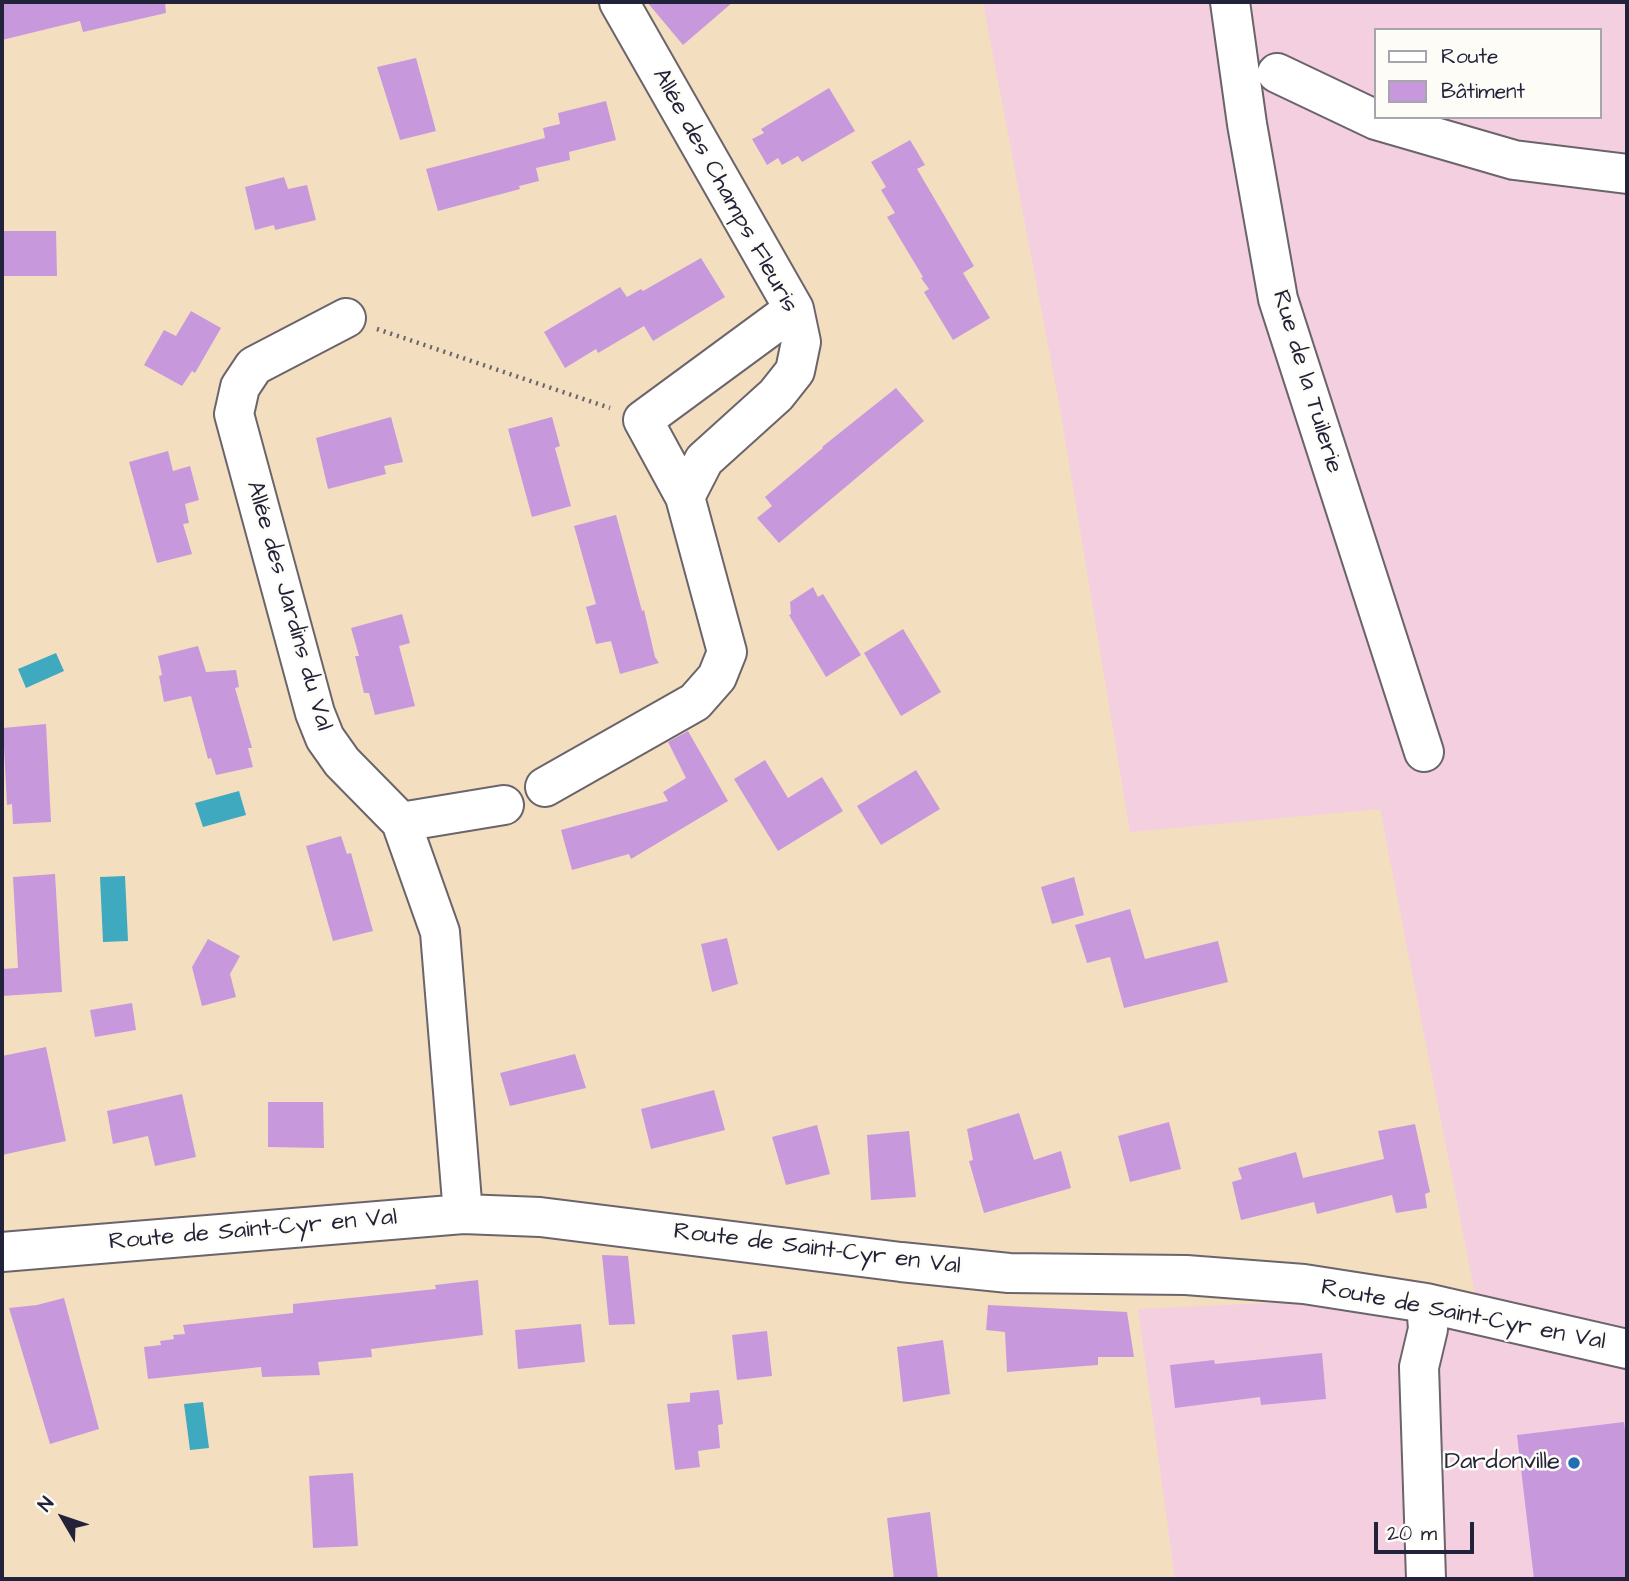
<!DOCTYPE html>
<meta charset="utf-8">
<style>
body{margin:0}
#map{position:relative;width:1629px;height:1581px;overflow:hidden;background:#f3dec0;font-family:"Architects Daughter",sans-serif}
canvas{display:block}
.frame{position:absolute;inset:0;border:4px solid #22223b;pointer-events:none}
.legend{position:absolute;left:1374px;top:28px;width:228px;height:91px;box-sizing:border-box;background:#fdfcf7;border:2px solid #a5a5ac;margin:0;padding:9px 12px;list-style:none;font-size:21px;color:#22223b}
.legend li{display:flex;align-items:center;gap:14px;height:35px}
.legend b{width:35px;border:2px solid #a5a5ac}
.north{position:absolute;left:28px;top:1483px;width:70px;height:70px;-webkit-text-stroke:5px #fdfcf7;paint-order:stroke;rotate:309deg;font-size:19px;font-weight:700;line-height:28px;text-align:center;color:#22223b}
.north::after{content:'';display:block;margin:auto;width:24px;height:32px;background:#22223b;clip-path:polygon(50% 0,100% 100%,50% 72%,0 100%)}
.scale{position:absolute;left:1374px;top:1522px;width:100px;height:32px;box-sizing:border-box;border:4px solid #22223b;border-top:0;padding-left:9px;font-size:21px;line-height:24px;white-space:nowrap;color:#22223b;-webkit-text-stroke:5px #fdfcf7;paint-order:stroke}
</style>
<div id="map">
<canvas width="1629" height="1581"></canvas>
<div class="frame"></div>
<ul class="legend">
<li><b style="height:9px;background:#fff"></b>Route</li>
<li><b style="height:19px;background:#c799dc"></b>Bâtiment</li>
</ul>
<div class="north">N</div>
<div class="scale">20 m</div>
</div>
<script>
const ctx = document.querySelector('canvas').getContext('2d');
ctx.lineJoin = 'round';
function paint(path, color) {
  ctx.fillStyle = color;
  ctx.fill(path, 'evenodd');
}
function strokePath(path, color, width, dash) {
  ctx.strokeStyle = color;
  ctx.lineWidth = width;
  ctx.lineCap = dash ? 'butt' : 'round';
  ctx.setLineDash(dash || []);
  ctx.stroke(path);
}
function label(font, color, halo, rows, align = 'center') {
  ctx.font = font + ' "Architects Daughter",sans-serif';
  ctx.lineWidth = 5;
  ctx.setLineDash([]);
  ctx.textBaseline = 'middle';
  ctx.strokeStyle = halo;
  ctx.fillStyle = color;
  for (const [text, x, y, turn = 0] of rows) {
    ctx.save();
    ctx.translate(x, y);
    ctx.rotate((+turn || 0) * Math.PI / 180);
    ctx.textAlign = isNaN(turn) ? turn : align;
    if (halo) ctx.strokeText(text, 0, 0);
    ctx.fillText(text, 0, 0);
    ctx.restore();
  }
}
paint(new Path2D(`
 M983 2H1627V1579H1175L1138 1309 1475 1294 1380 809 1130 832 1060 408ZM1375 30H1599V117H1375Z`), '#f3cfe0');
paint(new Path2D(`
 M56 653 64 671 26 688 18 669Z
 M239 791 246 815 203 827 195 803Z
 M125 876 128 941 103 942 100 877Z
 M203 1402 209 1448 190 1450 184 1404Z`), '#3faabf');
paint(new Path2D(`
 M2 2H165L166 13 83 32 80 21 2 40Z
 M647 2H733L683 45Z
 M416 58 436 131 400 140 377 67Z
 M829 88 855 131 802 162 798 156 782 165 778 158 767 165 752 139 764 133 761 129Z
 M606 101 616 140 569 152 570 160 536 168 539 181 519 186 520 189 438 211 426 169 545 138 543 128 560 124 558 113Z
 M910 140 925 165 917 169 974 266 963 273 990 318 953 340 924 292 929 289 921 278 923 277 887 217 895 213 881 190 886 187 871 162Z
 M284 177 288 189 307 185 316 220 275 230 274 225 255 230 245 187Z
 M2 231H56L57 276H2Z
 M701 258 725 297 653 341 644 326 598 353 596 349 565 368 544 332 620 287 627 297 641 289 643 291Z
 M191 311 221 328 195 373 192 371 182 386 144 365 164 330 176 336Z
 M896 388 924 421 779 543 757 518 772 506 765 497 823 448 822 447Z
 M391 417 403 462 384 466 386 474 328 489 316 438Z
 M552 417 560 446 555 448 571 506 532 517 508 429Z
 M168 451 173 471 190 466 199 500 185 504 189 523 183 524 192 554 157 563 129 462Z
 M616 515 642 611 644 610 655 657 659 663 620 674 611 641 596 644 586 607 596 604 574 526Z
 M813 587 818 597 823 594 861 655 826 677 789 615 791 614 790 602Z
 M402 614 410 643 399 646 415 706 375 715 369 693H364L355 656H359L351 628Z
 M903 629 941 692 901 716 864 653Z
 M198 646 206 672 236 670 239 687 235 688 252 748H248L253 767 216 775 211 758 208 759 191 696 164 702 159 676 162 675 158 656Z
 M46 724 51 822 13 824 12 804 7 805 3 728Z
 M688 731 728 801 631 859 629 854 572 870 561 830 668 801 663 792 686 778 668 742Z
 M765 760 788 798 822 777 843 811 778 851 734 779Z
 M916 770 940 809 881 845 857 806Z
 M341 836 347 854 351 853 373 931 333 941 306 846Z
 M55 874 62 992 2 996V969L18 968 13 877Z
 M1074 877 1084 915 1052 924 1041 887Z
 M1130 909 1145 959 1218 941 1228 982 1124 1008 1110 957 1087 963 1075 925Z
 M727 938 738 984 712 992 701 944Z
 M208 939 240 956 230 974 236 997 202 1006 192 967Z
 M132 1003 136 1030 95 1037 90 1010Z
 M46 1047 66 1141 2 1155V1056Z
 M575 1054 586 1088 510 1106 500 1073Z
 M714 1090 725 1130 651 1149 641 1109Z
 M182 1094 196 1157 155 1166 148 1136 113 1144 107 1111Z
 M268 1102H323L324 1148 268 1147Z
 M1019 1113 1034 1160 1061 1151 1071 1188 984 1213 969 1161 973 1160 967 1129Z
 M1169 1122 1181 1169 1130 1182 1118 1136Z
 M1415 1124 1430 1192 1425 1194 1427 1208 1396 1213 1392 1195 1317 1214 1314 1202 1241 1220 1232 1182 1242 1179 1238 1168 1296 1152 1303 1178 1384 1159 1378 1131Z
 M817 1125 830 1174 786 1185 772 1137Z
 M909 1131 916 1197 871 1200 867 1135Z
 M602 1255 628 1256 635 1324 609 1325Z
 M478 1280 483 1335 371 1349 372 1357 318 1362 320 1375 262 1377 261 1367 148 1379 144 1347 161 1345 160 1341 174 1339 173 1335 185 1334 183 1325 293 1313V1304L436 1289 435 1285Z
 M64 1298 99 1429 50 1444 9 1308 37 1305Z
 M988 1305 1127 1312 1134 1357H1098V1365L1007 1372 1005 1332 986 1330Z
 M581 1324 585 1362 518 1369 515 1330Z
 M767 1331 772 1376 737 1380 732 1335Z
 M943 1340 950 1394 903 1402 897 1347Z
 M1322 1353 1326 1399 1261 1405 1260 1397 1175 1408 1170 1365 1214 1360 1215 1364Z
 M719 1390 723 1424 718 1425 720 1448 698 1451 700 1467 675 1470 667 1404 690 1402V1393Z
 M1624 1422 1627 1448V1579H1534L1517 1435Z
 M353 1473 358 1546 313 1548 309 1476Z
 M930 1512 938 1579H894L887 1518Z`), '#c799dc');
const minor = new Path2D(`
 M1230 2 1247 124 1278 299 1424 752
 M1277 73 1376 120 1514 160 1627 174
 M346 318 254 366 240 387 234 414 315 713 325 738 342 762 401 822 440 932 463 1214
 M685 497 643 420 794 309
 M545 787 695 702 717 677 727 652 685 497 704 460 776 395 795 371 801 342 794 309 619 2
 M401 822 504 805
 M2 1252 463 1214 540 1217 901 1262 1009 1273 1186 1275 1304 1284 1426 1303 1627 1349
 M1426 1579 1419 1367 1428 1329 1426 1303`);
strokePath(minor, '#6b646a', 42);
strokePath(new Path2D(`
 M377 329 610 408`), '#6b646a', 4.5, [2, 5]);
strokePath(minor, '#fff', 38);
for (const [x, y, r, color] of [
 [1574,1463,7,"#1f6fb2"]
]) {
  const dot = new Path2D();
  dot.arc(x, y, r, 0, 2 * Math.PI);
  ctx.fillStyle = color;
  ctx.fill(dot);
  strokePath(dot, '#fdfcf7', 2.5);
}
label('24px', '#22223b', '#fdfcf7', [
 ["Allée des Champs Fleuris",724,191,61],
 ["Rue de la Tuilerie",1306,382,73],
 ["Allée des Jardins du Val",288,606,74],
 ["Route de Saint-Cyr en Val",253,1231,-5],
 ["Route de Saint-Cyr en Val",817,1250,7],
 ["Route de Saint-Cyr en Val",1463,1316,11]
]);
label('24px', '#22223b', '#fdfcf7', [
 ["Dardonville",1560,1463]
], 'right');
</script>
